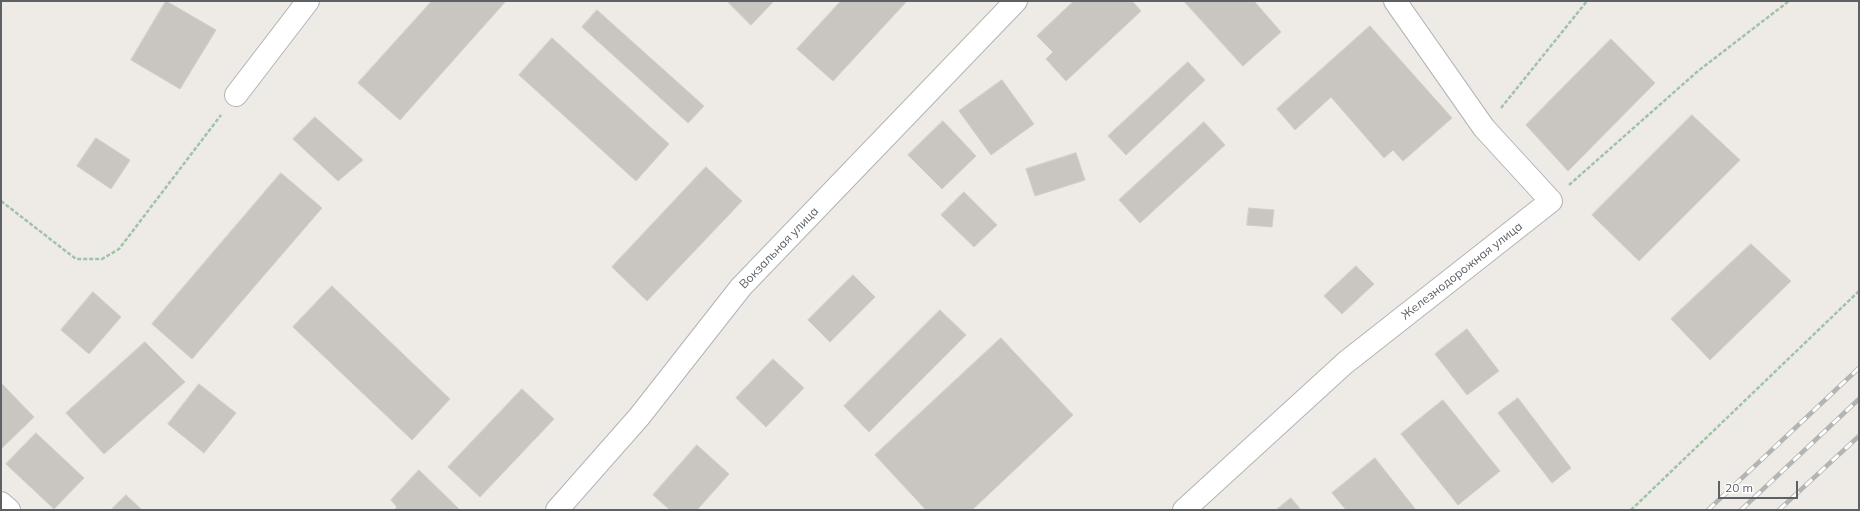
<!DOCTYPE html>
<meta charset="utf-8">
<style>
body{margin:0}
#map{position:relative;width:1860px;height:511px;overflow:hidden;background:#eeebe6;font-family:Mulish,sans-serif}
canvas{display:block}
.frame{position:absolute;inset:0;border:2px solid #5d6164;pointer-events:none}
.scale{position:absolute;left:1718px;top:481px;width:80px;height:18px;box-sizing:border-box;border:2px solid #5d6164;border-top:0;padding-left:5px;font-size:12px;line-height:14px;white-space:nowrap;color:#5d6164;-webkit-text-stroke:3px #fff;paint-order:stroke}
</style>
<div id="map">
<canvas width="1860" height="511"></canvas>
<div class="frame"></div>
<div class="scale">20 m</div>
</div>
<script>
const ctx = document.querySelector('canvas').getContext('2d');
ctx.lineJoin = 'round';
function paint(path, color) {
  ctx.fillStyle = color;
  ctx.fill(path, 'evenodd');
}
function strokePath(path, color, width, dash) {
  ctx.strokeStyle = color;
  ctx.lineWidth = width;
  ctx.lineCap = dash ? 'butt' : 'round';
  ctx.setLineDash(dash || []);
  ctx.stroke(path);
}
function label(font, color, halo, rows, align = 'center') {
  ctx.font = font + ' Mulish,sans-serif';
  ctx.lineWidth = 3;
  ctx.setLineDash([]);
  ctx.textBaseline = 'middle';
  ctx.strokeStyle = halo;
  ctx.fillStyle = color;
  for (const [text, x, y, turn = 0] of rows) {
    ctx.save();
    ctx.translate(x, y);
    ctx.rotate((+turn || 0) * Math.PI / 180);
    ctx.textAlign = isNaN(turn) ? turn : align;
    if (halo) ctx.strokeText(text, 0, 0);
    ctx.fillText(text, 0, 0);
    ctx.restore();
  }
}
const building = new Path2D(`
 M166 1 216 30 180 89 131 60Z
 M432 1H506L400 120 358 83Z
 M727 1H774L751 25Z
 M841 1H907L833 81 797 49Z
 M1074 1H1132L1141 11 1066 81 1046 59 1053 52 1037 36Z
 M1184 1H1254L1281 32 1243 66Z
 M597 10 704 106 688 123 582 27Z
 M1370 26 1452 118 1403 161 1393 150 1384 158 1331 97 1295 130 1277 109Z
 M552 38 669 144 636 181 519 75Z
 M1611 39 1655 83 1568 171 1526 125Z
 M1188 62 1205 80 1126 155 1108 136Z
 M1002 80 1034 124 991 155 959 111Z
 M1692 115 1740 160 1639 261 1592 215Z
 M315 117 363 160 338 181 293 139Z
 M943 121 976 156 942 189 908 155Z
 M1204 122 1225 145 1140 223 1119 200Z
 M96 138 130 160 111 189 77 166Z
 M1076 153 1085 180 1035 196 1026 169Z
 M706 167 742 201 647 301 612 267Z
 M281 173 322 208 192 359 152 324Z
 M964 192 997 225 974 247 941 215Z
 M1249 208 1274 210 1272 227 1247 225Z
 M1751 244 1791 281 1710 360 1671 319Z
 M1356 266 1374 284 1342 314 1324 296Z
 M853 275 875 297 830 342 808 320Z
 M332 286 450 399 412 440 293 327Z
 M93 292 121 317 89 354 61 330Z
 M940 310 966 335 869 432 844 406Z
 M1467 329 1499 371 1467 395 1435 354Z
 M1001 338 1073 415 972 510H926L875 455Z
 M145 342 185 382 104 454 66 413Z
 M773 359 804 388 766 427 736 398Z
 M2 384 34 417 1 449V385Z
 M199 384 236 413 204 453 168 424Z
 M522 389 554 419 480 497 448 467Z
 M1518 398 1571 468 1552 483 1498 413Z
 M1443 400 1500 471 1458 505 1401 434Z
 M36 433 84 478 54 509 6 464Z
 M697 445 729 474 697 510H670L653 495Z
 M1375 458 1416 510H1346L1332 493Z
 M419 470 460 510H394L397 507 391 500Z
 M126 495 142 510H111Z
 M1291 498 1301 510H1276Z`);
paint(building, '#c9c6c2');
strokePath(building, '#d2cdc4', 1);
const street = new Path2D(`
 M236 95 308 1
 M1 503 9 510
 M557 510 639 417 741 287 1016 1
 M1184 510 1345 363 1551 201 1484 128 1395 1`);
strokePath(street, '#b1b3b6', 24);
strokePath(new Path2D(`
 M1501 108 1587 1
 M1569 185 1698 71 1789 1
 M1 201 76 259H102L119 249 221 115
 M1631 510 1859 291`), '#9fc3a6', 2.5, [4, 2]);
strokePath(street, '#fff', 22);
const rail = new Path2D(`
 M1708 510 1859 368
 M1741 510 1859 399
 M1779 510 1859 436`);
strokePath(rail, '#b3b4b4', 4.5);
strokePath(rail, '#fff', 3, [9]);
label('12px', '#5d6164', '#fff', [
 ["Вокзальная улица",779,248,-46],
 ["Железнодорожная улица",1462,271,-38]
]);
</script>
